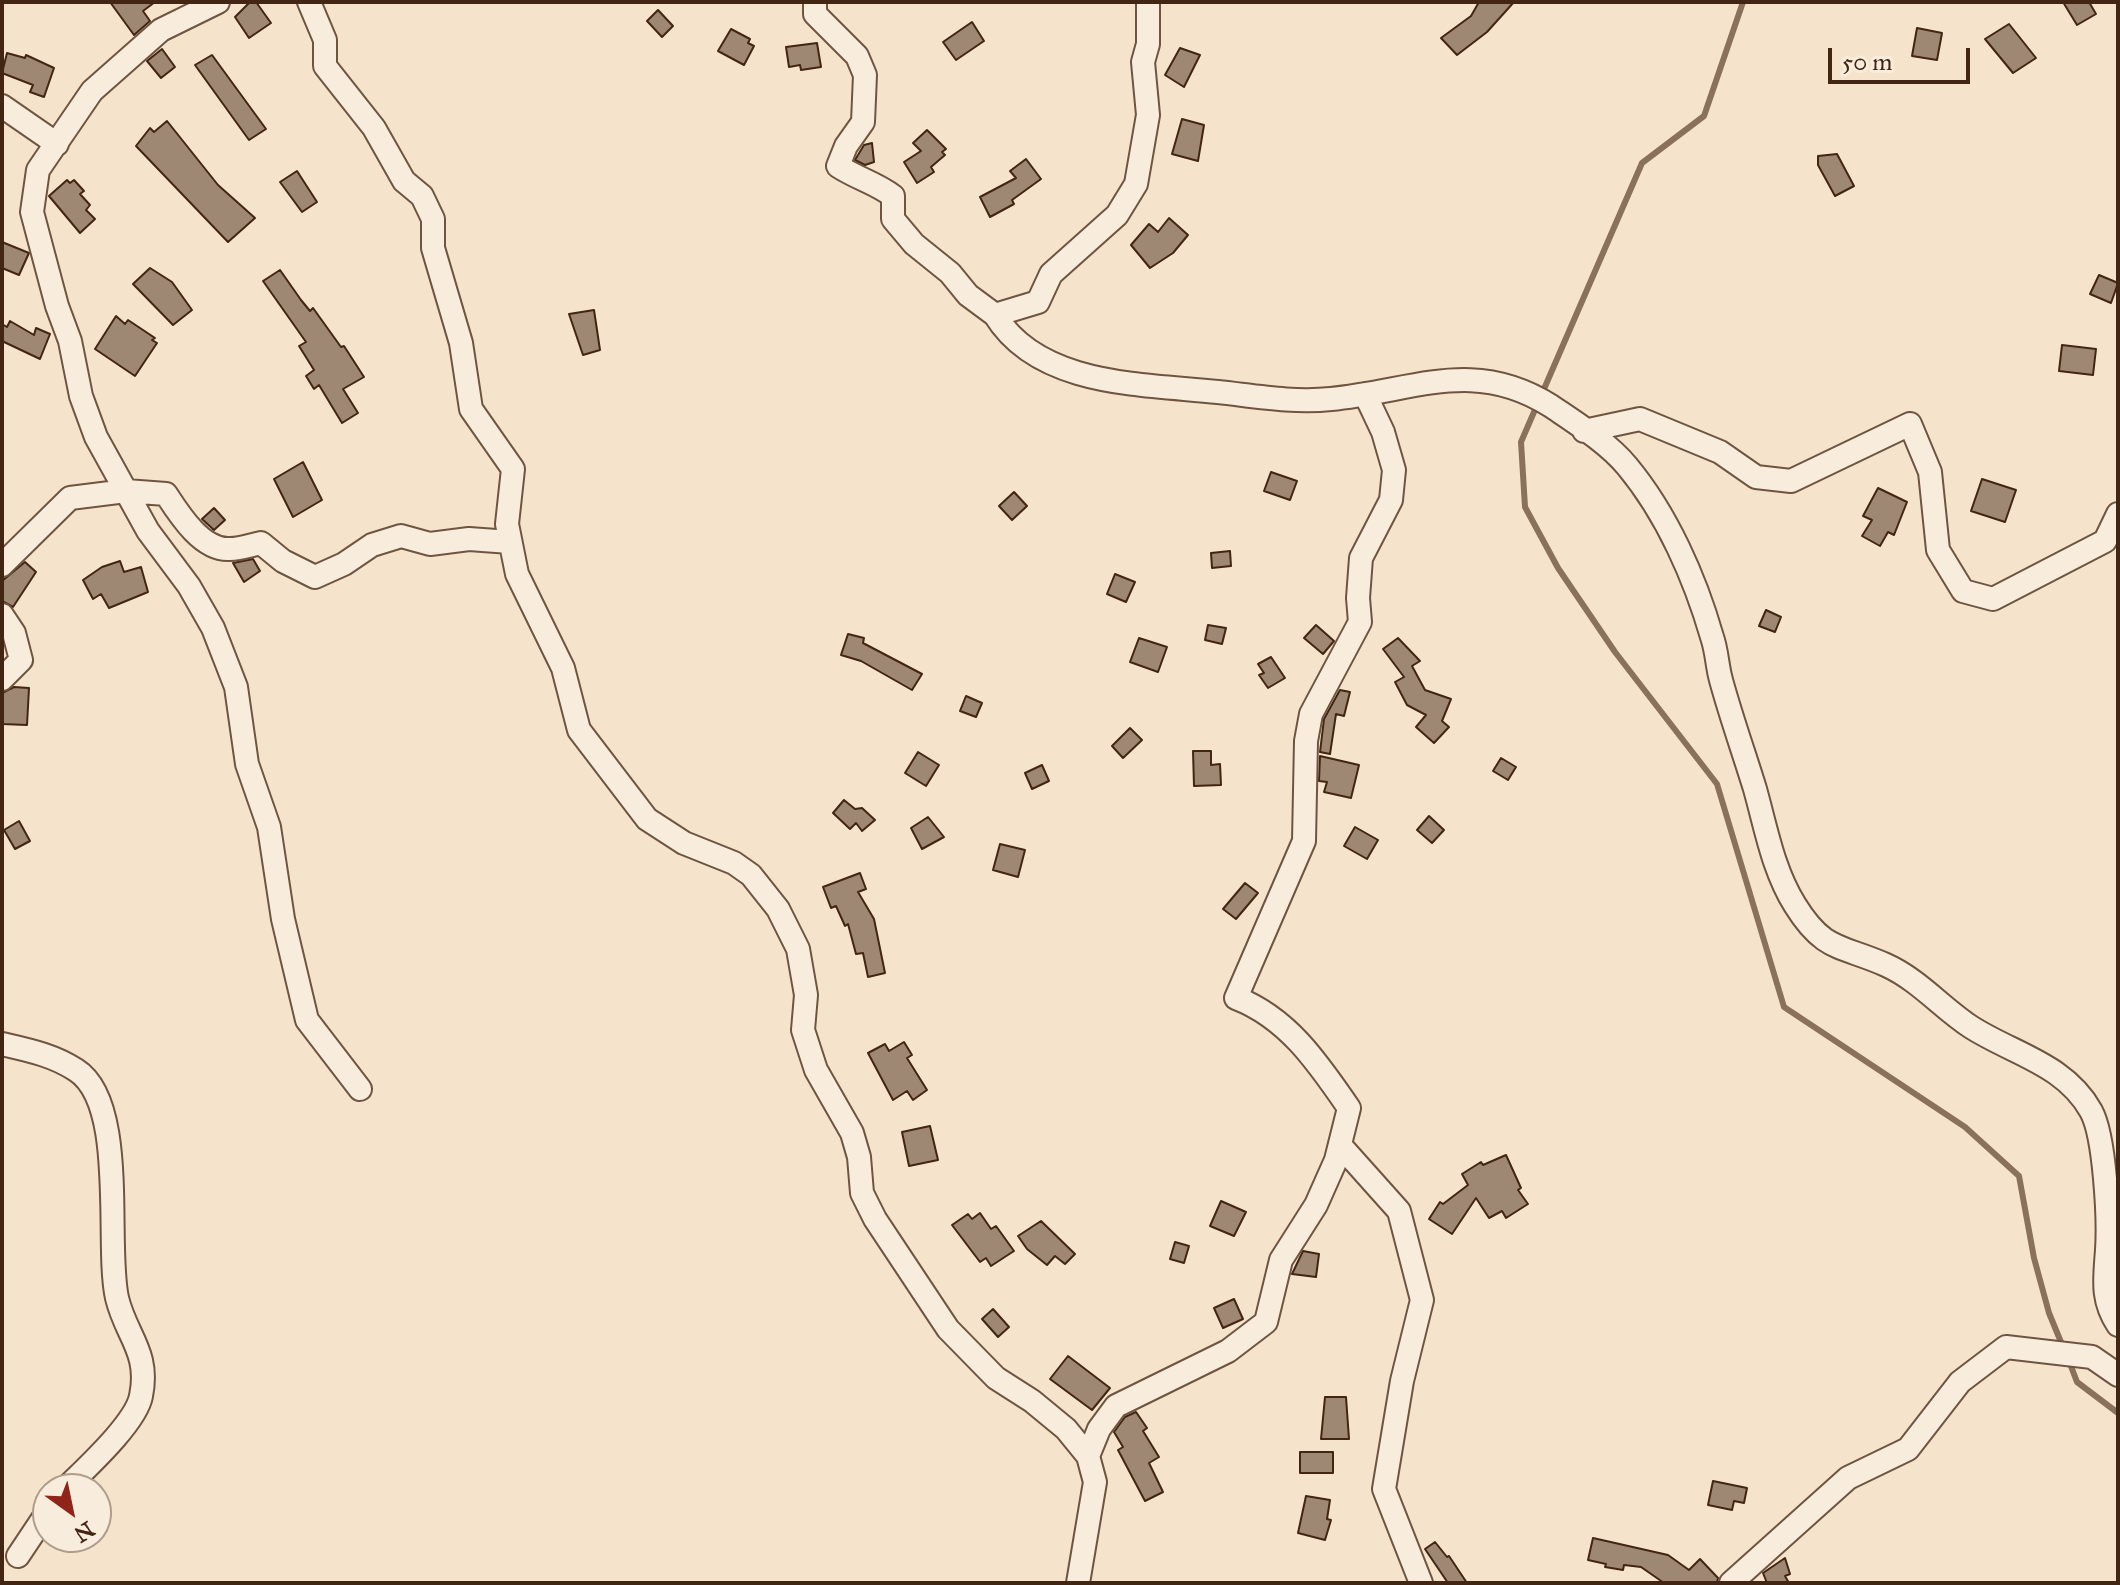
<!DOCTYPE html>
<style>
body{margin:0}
#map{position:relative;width:2120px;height:1585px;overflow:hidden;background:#f5e4cb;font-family:"IM FELL Great Primer",serif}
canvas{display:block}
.frame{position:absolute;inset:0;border:4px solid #422513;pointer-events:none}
.north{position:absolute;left:32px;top:1473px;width:80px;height:80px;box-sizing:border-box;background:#f8eddd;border:2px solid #af9d8c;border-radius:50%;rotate:147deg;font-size:22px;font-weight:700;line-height:32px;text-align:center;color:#422513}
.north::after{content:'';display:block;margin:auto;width:28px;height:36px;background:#8f2418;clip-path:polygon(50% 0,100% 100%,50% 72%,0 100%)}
.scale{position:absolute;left:1828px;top:48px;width:142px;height:36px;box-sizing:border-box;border:4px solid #422513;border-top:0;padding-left:10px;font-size:24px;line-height:28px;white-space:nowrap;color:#422513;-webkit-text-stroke:6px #f8eddd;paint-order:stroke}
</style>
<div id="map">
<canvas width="2120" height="1585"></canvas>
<div class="frame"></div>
<div class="north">N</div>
<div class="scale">50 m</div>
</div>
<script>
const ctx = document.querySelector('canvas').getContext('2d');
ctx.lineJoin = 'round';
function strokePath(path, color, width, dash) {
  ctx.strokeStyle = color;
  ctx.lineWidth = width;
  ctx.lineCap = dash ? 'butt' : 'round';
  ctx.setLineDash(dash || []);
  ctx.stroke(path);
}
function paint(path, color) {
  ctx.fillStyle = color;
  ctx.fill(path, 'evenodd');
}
strokePath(new Path2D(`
 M1743 2 1704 116 1642 163 1521 442 1525 507 1558 568 1615 652 1717 784 1784 1007 1965 1127 2019 1176 2034 1258 2049 1313 2063 1347
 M2069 1361 2077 1382 2118 1413`), '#89715c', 6);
const building = new Path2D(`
 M110 2H155L143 11 150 21 134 35Z
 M250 2H256L271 23 249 38 235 17Z
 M1479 2H1514L1487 32 1457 55 1441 38 1471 16Z
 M2063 2H2089L2096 14 2077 25Z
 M658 10 673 26 662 37 647 21Z
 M972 22 984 41 956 60 943 42Z
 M2009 24 2036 58 2013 73 1985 39Z
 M1917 28 1942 33 1937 60 1912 56Z
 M731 29 750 39 748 43 754 46 744 65 718 51Z
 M817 43 821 67 801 70 800 65 789 67 786 47Z
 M1180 48 1200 55 1184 87 1165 75Z
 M162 49 175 67 161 78 147 61Z
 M7 53 25 58 26 55 54 68 44 97 30 92 33 85 2 73Z
 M212 55 266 129 249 140 195 65Z
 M1182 119 1204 125 1198 161 1172 154Z
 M167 121 218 185 255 218 228 242 136 146 150 128 154 132Z
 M927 130 946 149 942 152 945 155 931 167 934 172 917 183 904 162 921 151 913 143Z
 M872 143 874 162 865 165 855 160 864 145Z
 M1837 154 1854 186 1835 196 1818 165V156Z
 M1026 159 1041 179 1012 200 1014 204 990 217 980 197 1016 178 1010 171Z
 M297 171 317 202 302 212 280 182Z
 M67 180 70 183 74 180 84 191 80 194 90 205 86 210 95 219 80 233 49 196Z
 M1169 218 1188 235 1173 253 1150 268 1131 245 1149 224 1158 232Z
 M2 242 29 253 19 275 2 268Z
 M150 268 172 282 192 310 173 325 133 284Z
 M280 270 301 300 310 311 313 308 341 347 344 346 364 377 343 389 358 413 342 423 319 385 314 389 306 376 314 370 299 346 306 342 263 281Z
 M2099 275 2118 283 2111 303 2090 294Z
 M594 310 600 350 583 355 569 314Z
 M116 316 125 324 128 320 155 338 152 340 157 343 135 376 95 349Z
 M10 321 34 335 36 328 50 334 40 359 2 341V324L7 327Z
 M2062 345 2096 349 2093 375 2059 371Z
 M303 462 322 500 293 517 274 479Z
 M1271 472 1297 481 1290 500 1264 491Z
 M1982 479 2016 490 2005 522 1971 511Z
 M1878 488 1907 502 1894 535 1888 532 1880 546 1862 536 1872 520 1863 516Z
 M1014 492 1027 506 1012 520 999 506Z
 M214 508 225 520 214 530 202 519Z
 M1230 551 1231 566 1212 568 1211 553Z
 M253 559 260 571 244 582 233 563Z
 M120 561 124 572 141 567 148 592 109 608 101 594 93 599 83 580 102 567Z
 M25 562 36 572 13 607 2 601V581Z
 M1115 574 1135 582 1126 602 1107 594Z
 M1766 610 1781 617 1775 632 1759 626Z
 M1208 625 1226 628 1222 644 1205 640Z
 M1316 625 1334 641 1323 654 1304 638Z
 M848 634 864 638 863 643 922 674 912 690 861 661 841 655Z
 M1139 638 1167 647 1158 672 1130 662Z
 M1398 638 1420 661 1412 666 1425 690 1451 699 1442 721 1449 727 1434 743 1416 727 1426 715 1407 705 1395 682 1404 677 1383 649Z
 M1271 657 1285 678 1268 688 1259 675 1264 673 1258 664Z
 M14 687 29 688 27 725 2 724V693Z
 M1340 690 1350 692 1344 716 1336 714 1330 754 1320 752 1324 719Z
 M966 696 982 703 976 717 960 711Z
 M1130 728 1142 740 1123 758 1112 746Z
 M1193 751H1211V765L1220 764 1221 785 1194 786Z
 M918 752 939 765 926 786 905 773Z
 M1320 756 1359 765 1351 798 1324 792 1327 782 1319 781Z
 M1501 758 1516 767 1508 780 1493 771Z
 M1042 765 1049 781 1032 789 1025 773Z
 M844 800 855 809 862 808 875 820 862 831 856 823 850 829 833 813Z
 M1429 816 1444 830 1432 843 1417 830Z
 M928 817 944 837 922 849 911 828Z
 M19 821 30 841 15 849 4 830Z
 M1355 827 1378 840 1367 859 1344 846Z
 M1000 844 1025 850 1018 877 993 870Z
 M860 873 866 889 858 892 874 919 885 973 868 977 863 953 856 954 848 924 845 926 836 906 831 908 823 887Z
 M1245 883 1258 893 1236 919 1223 909Z
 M904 1042 912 1055 907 1058 927 1090 913 1100 907 1091 893 1100 868 1053 885 1044 889 1051Z
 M930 1126 938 1160 909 1166 902 1132Z
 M1506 1155 1521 1188 1518 1190 1528 1204 1506 1218 1502 1211 1489 1218 1476 1198 1452 1234 1429 1219 1440 1202 1443 1204 1468 1185 1462 1174 1481 1162 1483 1165Z
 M1221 1201 1246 1212 1234 1236 1210 1226Z
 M980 1213 991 1229 996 1226 1014 1251 991 1266 986 1258 980 1262 952 1225 968 1214 972 1219Z
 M1041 1221 1075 1254 1065 1264 1055 1256 1047 1265 1027 1249 1018 1236Z
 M1175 1242 1189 1246 1184 1263 1170 1259Z
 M1303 1251 1319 1254 1316 1277 1292 1274Z
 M1234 1299 1243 1319 1223 1328 1214 1308Z
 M993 1309 1009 1327 998 1337 982 1319Z
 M1068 1356 1110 1388 1092 1410 1050 1379Z
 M1325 1397H1346L1349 1439H1321Z
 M1136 1412 1147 1428 1143 1431 1159 1457 1149 1463 1163 1492 1145 1501 1118 1450 1123 1447 1114 1432 1125 1417Z
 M1300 1452H1333V1473H1300Z
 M1713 1481 1747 1488 1744 1503 1734 1501 1732 1510 1708 1505Z
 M1306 1496 1330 1500 1327 1519 1331 1520 1325 1540 1298 1533Z
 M1593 1538 1668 1555 1689 1570 1700 1559 1718 1578 1717 1583H1664L1641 1567 1624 1565 1623 1570 1605 1567 1606 1564 1588 1560Z
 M1435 1542 1447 1557 1449 1556 1467 1583H1448L1425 1549Z
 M1785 1558 1790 1574 1785 1576 1789 1583H1767L1763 1573Z`);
paint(building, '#9f8873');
strokePath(building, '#422513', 2);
const street = new Path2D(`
 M218 2 161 30 92 91 38 170 32 212 57 306 70 341 81 396 96 437 148 531 189 586 213 628 236 687 247 764 269 827 283 919 307 1020 360 1089
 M309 2 325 40V66L374 128 404 181 422 196 433 219V248L461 343 471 409 513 469 507 524 517 574 563 668 579 730 647 819 684 843 734 863 751 875 778 909 798 949 806 995 803 1030 816 1070 852 1133 859 1157 862 1193 875 1219 948 1329 996 1378 1032 1401 1066 1429 1088 1456 1095 1482 1078 1583
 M815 2V14L857 56 865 75 863 122 846 146 838 166C856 178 876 183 893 196V219L914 244 950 273 968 295 995 315
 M1148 2V44L1143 62 1148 115 1136 184 1117 215 1051 274 1038 302 995 315C1039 387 1144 384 1218 392 1255 396 1293 403 1331 399 1414 391 1474 357 1551 406 1576 423 1608 443 1627 466 1667 514 1695 578 1712 637 1717 651 1717 666 1721 680 1731 717 1744 753 1755 789 1766 828 1773 870 1795 905 1824 952 1841 945 1886 965 1919 980 1942 1008 1971 1027 2013 1054 2065 1064 2091 1111 2105 1136 2109 1220 2107 1250 2105 1279 2101 1299 2118 1325
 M2 106 57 144
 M1584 431 1640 419 1720 452 1756 477 1791 481 1910 424 1930 472 1938 550 1963 591 1993 599 2105 541 2118 514
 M2 565 70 498 126 491 166 494C179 514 202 551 230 549 240 549 251 545 261 543L283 561 315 577 344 564 372 545 401 536 430 544 469 539 510 542
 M2 615 14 633 21 660 2 679
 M2 1044C28 1050 53 1055 76 1070 128 1103 105 1245 117 1298 126 1336 150 1352 141 1396 136 1423 85 1469 65 1489
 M1340 1145 1399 1211 1422 1300 1402 1381 1384 1489 1421 1583
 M1088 1456 1099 1429 1116 1406 1228 1351 1266 1322 1281 1260 1316 1205 1336 1160 1349 1108C1318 1063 1288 1018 1236 998L1304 841 1306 741 1311 714 1360 622 1358 598 1361 558 1391 500 1394 470 1383 432 1365 394
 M18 1556 48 1511
 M1731 1583 1848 1478 1908 1449 1960 1382 2006 1347 2092 1357 2118 1375`);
strokePath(street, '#6f5541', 26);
strokePath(street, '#f8eddd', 22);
</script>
